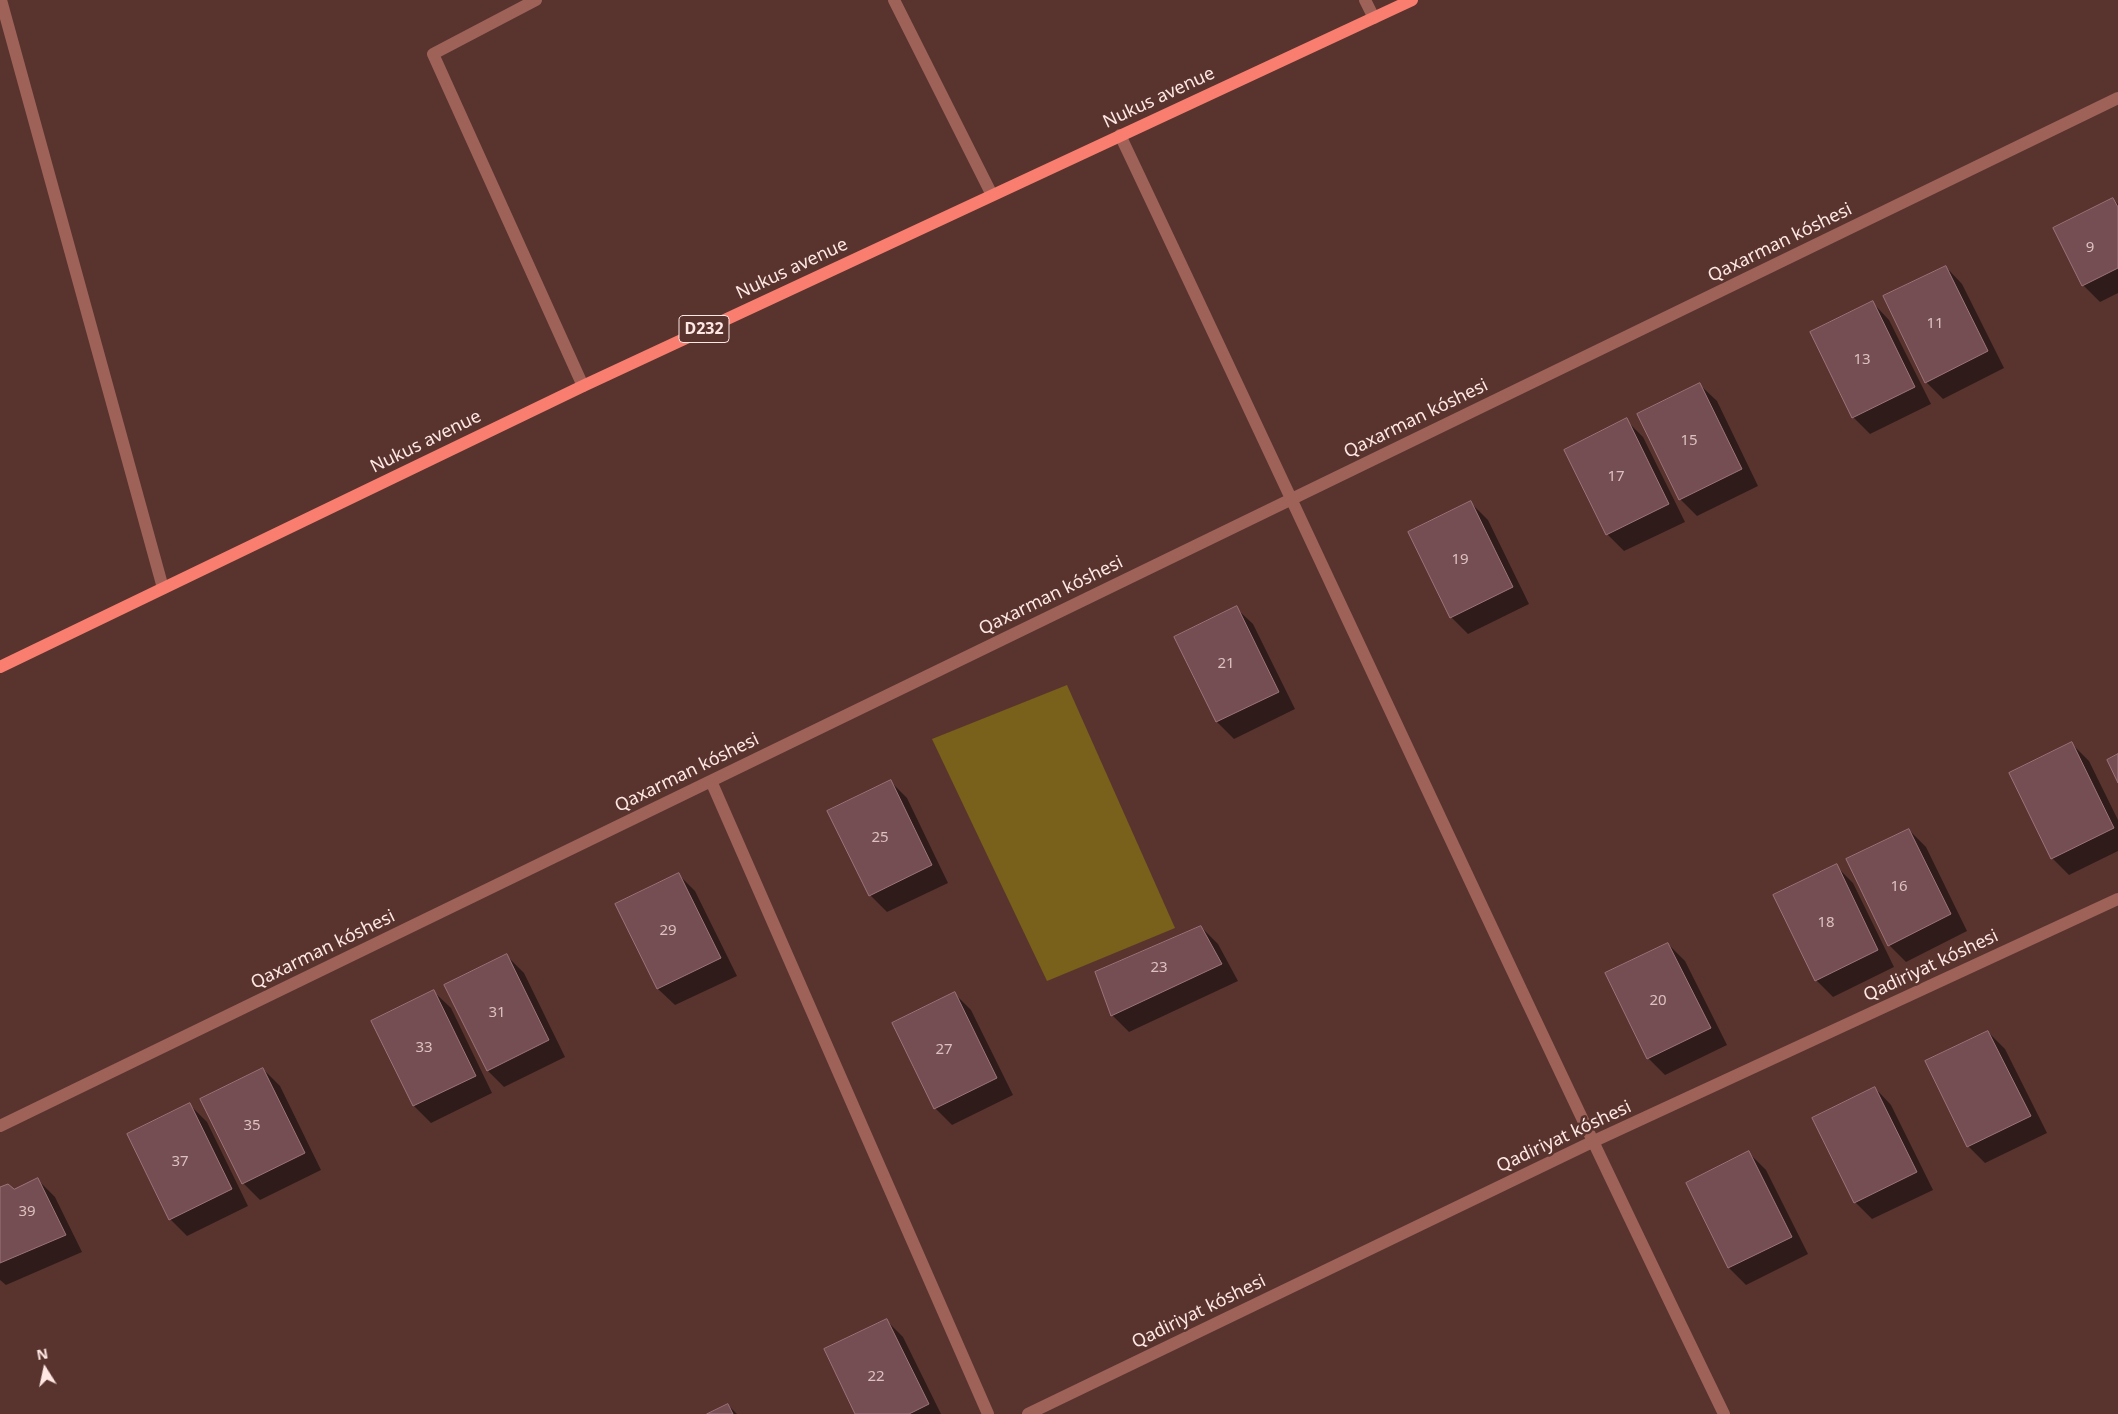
<!DOCTYPE html>
<meta charset="utf-8">
<style>
body{margin:0}
#map{position:relative;width:2118px;height:1414px;overflow:hidden;background:#59342f;font-family:"Noto Sans",sans-serif}
canvas{display:block}
.north{position:absolute;left:20px;top:1344px;width:50px;height:50px;-webkit-text-stroke:4px #59342f;paint-order:stroke;rotate:350deg;font-size:14px;font-weight:700;line-height:20px;text-align:center;color:#ffe7e3}
.north::after{content:'';display:block;margin:auto;width:18px;height:22px;background:#ffe7e3;clip-path:polygon(50% 0,100% 100%,50% 72%,0 100%)}
</style>
<div id="map">
<canvas width="2118" height="1414"></canvas>
<div class="north">N</div>
</div>
<script>
const ctx = document.querySelector('canvas').getContext('2d');
ctx.lineJoin = 'round';
function paint(path, color) {
  ctx.fillStyle = color;
  ctx.fill(path, 'evenodd');
}
function strokePath(path, color, width, dash) {
  ctx.strokeStyle = color;
  ctx.lineWidth = width;
  ctx.lineCap = dash ? 'butt' : 'round';
  ctx.setLineDash(dash || []);
  ctx.stroke(path);
}
function label(font, color, halo, rows, align = 'center') {
  ctx.font = font + ' "Noto Sans",sans-serif';
  ctx.lineWidth = 5;
  ctx.setLineDash([]);
  ctx.textBaseline = 'middle';
  ctx.strokeStyle = halo;
  ctx.fillStyle = color;
  for (const [text, x, y, turn = 0] of rows) {
    ctx.save();
    ctx.translate(x, y);
    ctx.rotate((+turn || 0) * Math.PI / 180);
    ctx.textAlign = isNaN(turn) ? turn : align;
    if (halo) ctx.strokeText(text, 0, 0);
    ctx.fillText(text, 0, 0);
    ctx.restore();
  }
}
paint(new Path2D(`
 M1067 685 1175 928 1047 981 932 739Z`), '#79601b');
paint(new Path2D(`
 M2113 199 2118 204V293L2100 302 2083 285Z
 M1946 267 1962 284 2004 368 1943 399 1926 382Z
 M1873 303 1889 320 1931 404 1870 434 1853 417Z
 M1700 385 1717 401 1758 486 1697 516 1680 499Z
 M1626 420 1643 437 1685 522 1624 551 1607 534Z
 M1471 503 1488 520 1529 604 1468 634 1451 617Z
 M1236 608 1253 624 1295 709 1234 739 1217 722 1175 637Z
 M2072 744 2089 761 2118 820V851L2069 875 2052 858Z
 M890 781 907 798 948 883 887 912 870 895 829 811Z
 M1909 830 1926 847 1967 931 1906 962 1889 945Z
 M1836 866 1853 883 1894 967 1833 997 1816 980Z
 M678 874 695 891 737 976 675 1005 658 989 617 904Z
 M1201 927 1218 944 1238 981 1129 1032 1112 1015Z
 M1668 944 1685 961 1727 1045 1665 1075 1648 1058 1607 974Z
 M507 956 524 973 565 1057 504 1087 488 1071Z
 M434 992 451 1008 492 1093 431 1123 414 1106 373 1021Z
 M954 993 971 1010 1013 1095 952 1125 935 1108Z
 M1988 1032 2005 1049 2047 1133 1985 1163 1968 1146Z
 M263 1069 280 1086 321 1170 260 1200 243 1183Z
 M1875 1088 1891 1105 1933 1190 1872 1219 1855 1202Z
 M190 1105 207 1122 248 1206 187 1236 170 1219Z
 M1749 1153 1766 1170 1808 1254 1746 1285 1729 1268 1688 1183Z
 M38 1180 55 1197 82 1252 6 1285 0 1280V1188L14 1190Z
 M886 1320 903 1337 941 1414H857Z
 M728 1405 737 1414H710Z`), '#0007');
const building = new Path2D(`
 M2113 198 2118 207V268L2082 286 2053 228Z
 M1946 266 1988 351 1925 383 1883 296Z
 M1873 301 1915 387 1852 418 1810 332Z
 M1700 383 1742 469 1679 500 1637 414Z
 M1627 418 1669 504 1606 535 1564 450Z
 M1471 501 1513 587 1450 618 1408 532Z
 M1237 606 1279 692 1216 722 1174 637Z
 M2072 742 2114 828 2051 859 2009 773Z
 M2118 754V783L2107 760Z
 M891 780 932 865 869 896 827 811Z
 M1909 829 1951 914 1888 946 1846 859Z
 M1837 864 1878 950 1815 981 1773 895Z
 M679 873 721 958 657 989 615 904Z
 M1201 926 1222 964 1111 1016 1095 972Z
 M1668 943 1711 1028 1647 1059 1605 973Z
 M507 954 549 1040 487 1071 444 985Z
 M434 990 476 1076 413 1106 371 1021Z
 M955 992 997 1078 934 1109 892 1023Z
 M1988 1031 2031 1116 1967 1147 1925 1061Z
 M263 1068 305 1153 242 1184 200 1099Z
 M1875 1087 1917 1172 1854 1203 1812 1118Z
 M190 1103 232 1189 169 1220 127 1134Z
 M1749 1151 1792 1237 1728 1268 1686 1183Z
 M38 1178 66 1235 0 1263V1187L8 1184 14 1189Z
 M887 1319 929 1404 909 1414H855L824 1349Z
 M728 1404 733 1414H707Z`);
paint(building, '#754e54');
strokePath(building, '#9d737a', 1);
strokePath(new Path2D(`
 M1 0 163 588
 M536 0 433 54 583 386
 M894 0 992 195
 M1365 0 1374 18
 M1120 135C1322 561 1518 990 1724 1414
 M711 781 988 1414
 M0 1126 2118 98
 M1028 1414 1592 1142 2118 899`), '#9f6259', 12);
strokePath(new Path2D(`
 M0 667 583 386 1412 0`), '#f97e6f', 12);
label('15px', '#dcc1bf', null, [
 ["9",2090,248],
 ["11",1935,324],
 ["13",1862,360],
 ["15",1689,441],
 ["17",1616,477],
 ["19",1460,560],
 ["21",1226,664],
 ["25",880,838],
 ["16",1899,887],
 ["18",1826,923],
 ["29",668,931],
 ["23",1159,968],
 ["20",1658,1001],
 ["31",497,1013],
 ["33",424,1048],
 ["27",944,1050],
 ["35",252,1126],
 ["37",180,1162],
 ["39",27,1212],
 ["22",876,1377]
]);
for (const [x, y, w] of [
 [704,329,50]
]) {
  const box = new Path2D();
  box.roundRect(x - w / 2, y - 13.5, w, 27, 4);
  ctx.fillStyle = '#59342f';
  ctx.fill(box);
  strokePath(box, '#ffe7e3', 1);
}
label('bold 16px', '#ffe7e3', null, [
 ["D232",704,329]
]);
label('18px', '#ffe7e3', '#59342f', [
 ["Nukus avenue",1159,98,-25],
 ["Qaxarman kóshesi",1780,243,-26],
 ["Nukus avenue",792,269,-25],
 ["Qaxarman kóshesi",1416,419,-26],
 ["Nukus avenue",426,442,-26],
 ["Qaxarman kóshesi",1051,596,-26],
 ["Qaxarman kóshesi",687,773,-26],
 ["Qaxarman kóshesi",323,950,-26],
 ["Qadiriyat kóshesi",1931,966,-25],
 ["Qadiriyat kóshesi",1564,1137,-25],
 ["Qadiriyat kóshesi",1199,1312,-26]
]);
</script>
